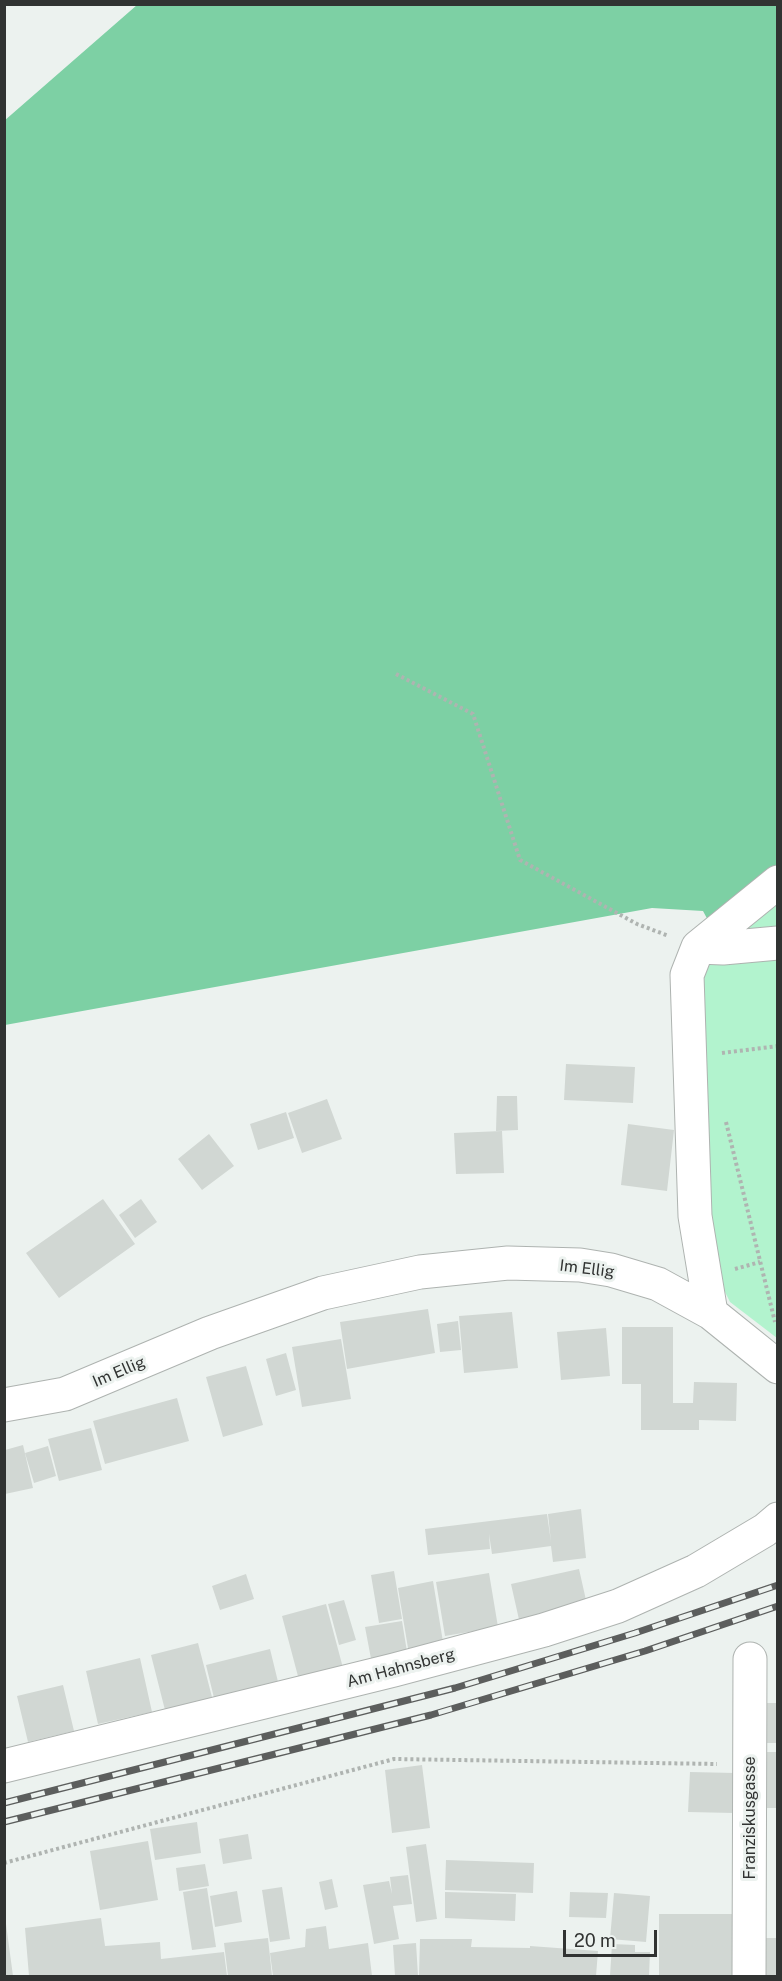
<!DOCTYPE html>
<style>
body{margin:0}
#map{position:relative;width:782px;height:1981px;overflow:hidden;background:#ecf2ef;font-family:"Public Sans",sans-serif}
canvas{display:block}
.frame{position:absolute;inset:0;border:6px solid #313332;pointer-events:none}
.scale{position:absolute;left:563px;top:1930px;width:94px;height:27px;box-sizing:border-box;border:3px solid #313332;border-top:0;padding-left:8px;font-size:18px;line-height:21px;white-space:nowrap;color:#313332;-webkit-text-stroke:4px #ecf2ef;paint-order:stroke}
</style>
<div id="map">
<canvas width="782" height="1981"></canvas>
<div class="frame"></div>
<div class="scale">20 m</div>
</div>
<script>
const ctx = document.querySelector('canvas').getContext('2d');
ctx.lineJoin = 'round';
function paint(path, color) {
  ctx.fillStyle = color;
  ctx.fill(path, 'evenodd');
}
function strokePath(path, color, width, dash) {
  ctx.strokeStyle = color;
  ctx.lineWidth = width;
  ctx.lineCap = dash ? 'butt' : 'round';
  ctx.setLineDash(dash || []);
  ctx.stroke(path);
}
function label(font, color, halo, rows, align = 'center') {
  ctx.font = font + ' "Public Sans",sans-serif';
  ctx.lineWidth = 6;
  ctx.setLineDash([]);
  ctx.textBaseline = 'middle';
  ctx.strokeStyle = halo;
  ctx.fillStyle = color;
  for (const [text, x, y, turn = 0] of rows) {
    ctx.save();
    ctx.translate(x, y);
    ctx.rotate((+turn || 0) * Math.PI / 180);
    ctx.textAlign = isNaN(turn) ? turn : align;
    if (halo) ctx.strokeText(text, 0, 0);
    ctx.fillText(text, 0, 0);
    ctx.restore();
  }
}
paint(new Path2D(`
 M777 897V1338L730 1302 716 1274 712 1247 698 971Z`), '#b2f3ce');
paint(new Path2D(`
 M137 5H777V897L723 948 703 911 652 908 5 1025 4 121Z`), '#7dd0a4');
paint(new Path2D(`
 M566 1064 635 1067 633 1103 564 1100Z
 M497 1096H517L518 1130 496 1131Z
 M327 1099 342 1139 302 1153 288 1113Z
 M286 1112 294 1138 258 1150 250 1124Z
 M628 1124 674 1130 667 1191 621 1185Z
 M502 1131 504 1173 456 1174 454 1133Z
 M209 1134 234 1166 202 1190 178 1159Z
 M103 1199 135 1244 59 1298 26 1253Z
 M141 1199 157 1222 135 1238 119 1215Z
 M428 1309 435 1353 347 1369 340 1322Z
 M512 1312 518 1368 464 1373 459 1316Z
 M458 1321 461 1350 440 1352 437 1324Z
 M622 1327H673V1403H693L694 1382 737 1383 736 1421 699 1420V1430H641V1384H622Z
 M606 1328 610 1376 561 1380 557 1332Z
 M341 1339 351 1399 302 1407 292 1347Z
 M286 1353 296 1390 276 1396 266 1359Z
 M246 1366 263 1425 223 1437 206 1377Z
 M177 1398 189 1441 105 1464 93 1421Z
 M91 1428 102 1470 59 1481 48 1439Z
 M23 1445 33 1488 5 1494V1450Z
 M48 1446 56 1476 34 1483 25 1453Z
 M581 1509 586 1558 553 1562 551 1546 492 1554 489 1534 490 1549 428 1555 425 1529 547 1514 551 1542 548 1514Z
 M579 1569 588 1609 520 1624 511 1584Z
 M394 1571 402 1619 379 1623 371 1575Z
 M489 1573 498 1627 445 1636 436 1582Z
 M246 1574 254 1599 220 1610 212 1586Z
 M433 1581 444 1648 409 1654 398 1588Z
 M344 1600 356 1640 339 1645 328 1604Z
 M326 1604 343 1668 299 1680 282 1616Z
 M402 1621 408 1658 372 1664 365 1627Z
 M198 1643 213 1701 166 1714 151 1655Z
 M270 1649 280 1690 216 1706 206 1665Z
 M140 1658 152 1712 98 1724 86 1671Z
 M63 1685 74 1731 28 1742 17 1696Z
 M758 1703H777V1743H758Z
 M767 1752H777V1808H767Z
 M422 1765 430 1828 392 1833 385 1770Z
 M690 1772 735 1773 734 1813 688 1812Z
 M197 1822 201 1853 155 1860 150 1829Z
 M248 1834 252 1859 223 1864 219 1839Z
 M148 1841 158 1900 100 1910 90 1851Z
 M426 1844 437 1919 416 1922 406 1847Z
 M446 1860 534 1863 533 1893 445 1890Z
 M205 1864 209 1886 179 1891 176 1868Z
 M408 1875 412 1904 393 1906 399 1939 374 1944 363 1885 389 1881 392 1894 390 1877Z
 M332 1879 338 1907 325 1910 319 1882Z
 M282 1887 290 1939 270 1942 262 1890Z
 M207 1888 216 1947 192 1950 183 1892Z
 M237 1891 242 1922 215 1927 210 1896Z
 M445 1892 516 1894 515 1921 445 1918Z
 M570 1892 608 1893 606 1918 569 1917Z
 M614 1893 650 1896 646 1942 610 1939Z
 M659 1914H738V1976H659Z
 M101 1918 105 1946 160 1942 161 1959 224 1952 227 1976H29L25 1928Z
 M4 1924H6L13 1976H4Z
 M326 1926 329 1949 368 1943 372 1976H273L270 1953 305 1947 306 1929Z
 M268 1938 272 1976H228L224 1943Z
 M759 1938H777V1976H760Z
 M420 1939H472L471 1947 530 1948V1946L598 1951 596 1976H419Z
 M416 1943 418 1976H395L393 1945Z
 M612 1944 635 1945V1952H650L649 1976H610Z`), '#d1d7d3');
const minor = new Path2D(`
 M698 947 723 948 778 943
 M711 1313 695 1216 687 975 698 947 778 882
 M4 1405 65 1394 210 1333 323 1293 420 1272 508 1263 580 1265 611 1270 658 1284 711 1313 778 1367
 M4 1766 394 1670 544 1630 618 1606 696 1571 765 1530 778 1519
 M749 1976 750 1659`);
strokePath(minor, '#aeb3b0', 35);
strokePath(new Path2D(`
 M396 674 473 714 520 860 637 924 669 936
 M722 1053 778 1046
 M726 1122 775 1322
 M735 1269 760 1262
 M4 1863 394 1759 717 1764`), '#afb4b1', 4, [3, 3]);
strokePath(minor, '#fff', 33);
const rail = new Path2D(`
 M4 1803 455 1688 635 1633 778 1585
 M4 1822 431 1715 645 1651 778 1606`);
strokePath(rail, '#5c5e5d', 7);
strokePath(rail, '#ecf2ef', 4.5, [14]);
label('16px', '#313332', '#ecf2ef', [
 ["Im Ellig",587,1269,7],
 ["Im Ellig",119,1372,-23],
 ["Am Hahnsberg",401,1668,-15],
 ["Franziskusgasse",750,1818,-90]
]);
</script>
